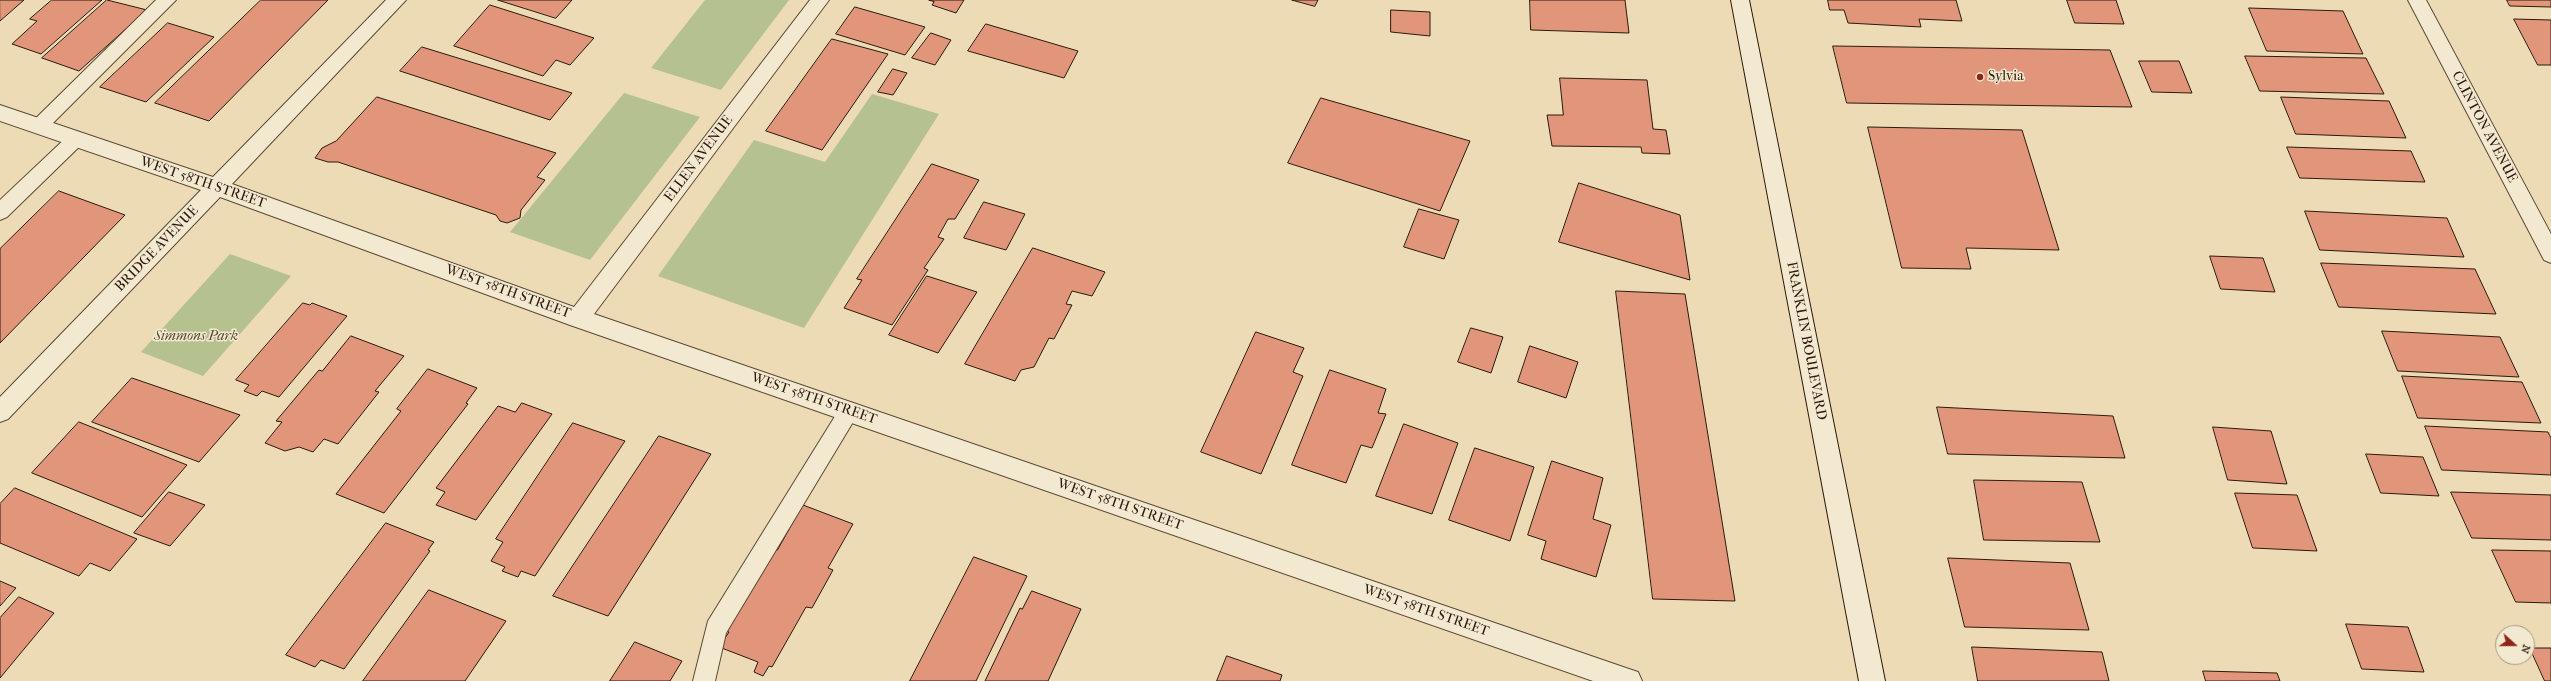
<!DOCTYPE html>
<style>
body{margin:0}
#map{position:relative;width:2551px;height:681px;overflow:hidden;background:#eddbb6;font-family:"IM FELL French Canon",serif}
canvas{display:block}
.north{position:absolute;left:2495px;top:625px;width:40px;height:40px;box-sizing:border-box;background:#f3e8d0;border:1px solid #a39681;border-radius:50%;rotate:111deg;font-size:11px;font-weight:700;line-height:16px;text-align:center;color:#2b1a0b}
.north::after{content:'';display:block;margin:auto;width:14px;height:18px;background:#8f2418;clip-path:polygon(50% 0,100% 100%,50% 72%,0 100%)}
</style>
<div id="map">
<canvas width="2551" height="681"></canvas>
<div class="north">N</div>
</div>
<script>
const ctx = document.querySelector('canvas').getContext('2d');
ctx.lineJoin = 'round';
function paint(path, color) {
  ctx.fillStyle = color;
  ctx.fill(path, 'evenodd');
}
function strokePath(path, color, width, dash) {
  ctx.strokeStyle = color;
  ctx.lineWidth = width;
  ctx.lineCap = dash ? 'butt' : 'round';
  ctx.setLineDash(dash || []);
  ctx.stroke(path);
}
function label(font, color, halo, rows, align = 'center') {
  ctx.font = font + ' "IM FELL French Canon",serif';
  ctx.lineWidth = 3;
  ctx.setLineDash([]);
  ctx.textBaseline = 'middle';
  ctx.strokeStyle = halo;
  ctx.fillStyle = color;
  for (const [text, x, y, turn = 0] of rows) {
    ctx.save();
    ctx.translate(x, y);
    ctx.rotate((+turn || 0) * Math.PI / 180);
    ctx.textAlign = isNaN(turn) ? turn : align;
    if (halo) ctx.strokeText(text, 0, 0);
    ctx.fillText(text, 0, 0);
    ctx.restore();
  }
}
paint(new Path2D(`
 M705 0H789L721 90 651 68Z
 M624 93 700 117 590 260 510 232Z
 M872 94 939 114 804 328 658 276 754 140 825 162Z
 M230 254 291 276 203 376 141 352Z`), '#b6c190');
const building = new Path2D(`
 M0 0H24L0 21Z
 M52 0H102L41 54 12 44 37 21 30 19Z
 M107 0 147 10 79 71 42 58Z
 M261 0H328L209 121 155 103Z
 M498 0H572L556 18Z
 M929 0H964L956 13 932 5 934 2Z
 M1292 0H1318L1315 6Z
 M1530 0H1625L1629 33 1531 30Z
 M1828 0H1956L1962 21 1919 19 1921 27 1848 23 1844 10H1830Z
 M2067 0H2116L2124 24 2075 23Z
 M2507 0H2551V7L2510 6Z
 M490 5 594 38 570 65 556 60 543 76 454 46Z
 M855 7 925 27 905 55 836 34Z
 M2249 8 2343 11 2363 54 2267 51Z
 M1391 10 1430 12V36L1391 32Z
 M2514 19 2551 20V65H2538Z
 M168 23 214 37 146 102 100 87Z
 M986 24 1078 51 1064 78 968 51Z
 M931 33 951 40 935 65 912 58Z
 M832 39 888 54 822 150 766 131Z
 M1833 46 2110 50 2132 107 1847 103Z
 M422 47 572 93 550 120 400 71Z
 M2245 56 2366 58 2384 94 2260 91Z
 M2139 61H2179L2192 93 2152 92Z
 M893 69 907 73 893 95 878 92Z
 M1560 78 1647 80 1653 129 1666 130 1670 154 1642 153 1641 147 1552 146 1547 115H1563Z
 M377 97 556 153 537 177 545 180 521 210 520 218 507 223 500 221 496 215 338 162H328L315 158 322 148 336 141Z
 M2281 97 2389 101 2406 138 2296 134Z
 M1321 98 1470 141 1440 211 1288 163Z
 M1868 127 2022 130 2059 250 1966 248 1971 269 1902 268Z
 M2287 147 2411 151 2425 182 2300 178Z
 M932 164 979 180 955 219H948L938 237 944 239 924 268 928 270 892 325 844 308 862 280 857 279Z
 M1579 183 1680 215 1690 280 1559 242Z
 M59 191 125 215 0 343V249Z
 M984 202 1025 214 1006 250 964 238Z
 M1419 209 1459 220 1444 259 1404 247Z
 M2305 211 2447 218 2464 257 2320 250Z
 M1033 248 1105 272 1092 296 1072 291 1066 304 1072 305 1054 339 1049 338 1034 367 1021 370 1015 381 965 364Z
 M2210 256 2263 258 2275 292 2221 289Z
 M2321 263 2475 269 2496 314 2339 307Z
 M927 276 977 292 938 353 889 335Z
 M1616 291 1685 294 1735 601 1653 599Z
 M303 303 310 305 312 303 347 316 279 397 262 391 257 396 244 391 249 385 236 380Z
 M1471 328 1503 337 1491 373 1458 362Z
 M2382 331 2500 337 2519 377 2398 371Z
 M1256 332 1304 348 1293 372 1303 376 1261 474 1201 452Z
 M351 336 404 356 375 391 379 392 338 444 324 439 313 452 299 447 285 451 265 443 282 422 276 421 319 370 322 371Z
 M1530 346 1578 362 1566 398 1518 382Z
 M428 369 477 388 466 403 468 404 384 513 336 494 401 411 397 409Z
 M1330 370 1386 389 1378 413 1386 414 1372 448 1361 445 1346 483 1292 465Z
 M2402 376 2522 382 2541 423 2418 418Z
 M132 378 240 415 199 462 92 422Z
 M522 403 552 414 476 520 436 505 445 492 436 488 498 406 515 412Z
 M1937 407 2113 416 2125 458 1948 454Z
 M79 422 187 465 142 517 32 473Z
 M573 423 625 441 535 576 521 571 518 577 502 571 505 567 491 561 503 542 496 539Z
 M1404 424 1458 443 1432 514 1376 496Z
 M2425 426 2548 432 2551 438V475L2442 470Z
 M2213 427 2271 431 2287 484 2228 480Z
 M659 436 711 454 608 616 553 596Z
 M1475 448 1534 467 1510 541 1449 520Z
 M2366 454 2423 457 2439 496 2381 493Z
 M1552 461 1603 478 1593 519 1611 525 1596 577 1541 559 1546 541 1528 535Z
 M1974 480 2082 482 2100 542 1984 540Z
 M15 488 137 539 110 571 90 563 79 576 0 543V504Z
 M169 492 205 505 170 546 134 533Z
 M2451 492 2551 495V540L2472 538Z
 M2235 493 2297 495 2317 551 2253 548Z
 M803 505 853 524 828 568 833 570 812 608 806 607 772 667 769 666 763 676 754 672 758 662 719 647 729 632 719 629 770 548 777 550Z
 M386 523 434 542 428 550 430 551 344 669 321 660 315 667 286 655Z
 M2492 550 2551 551V603L2516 602Z
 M974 557 1027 576 976 681H910Z
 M1948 558 2070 563 2089 630 1965 627Z
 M0 581 16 588 0 606Z
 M429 590 506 621 465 681H363Z
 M1032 591 1081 609 1048 681H985L1020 608 1022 609Z
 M19 597 54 613 0 678V618Z
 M2346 624 2408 627 2424 672 2362 669Z
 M635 642 682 661 670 681H610Z
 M1972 647 2102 652 2109 681H1978Z
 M2530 648H2551V681H2545Z
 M1227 656 1282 675 1280 681H1217Z
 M2203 671 2277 673 2280 681H2206Z`);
paint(building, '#e1957a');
strokePath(building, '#2b1a0b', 1);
const lane = new Path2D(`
 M156 0H176L45 131 39 133 33 131 30 126 33 121Z
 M76 132 82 134 85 139 82 144 7 217 0 220V200L70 134Z
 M849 402 856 405 859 411 856 417 726 633 715 681H693L708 621 842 405Z`);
const street = new Path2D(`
 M386 0H406L232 184 574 307 810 0H829L594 314 1629 669 1638 672 1642 681H1593L570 325 220 197 8 419 0 422V397L201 190 0 121V105L213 177Z
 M2408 0H2426L2551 234V263L2544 260Z`);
const secondary = new Path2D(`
 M1731 0H1749L1885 681H1859Z`);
strokePath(lane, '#5c4a36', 2);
strokePath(street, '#5c4a36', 2);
strokePath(secondary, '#2b1a0b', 2);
paint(lane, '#f3e8d0');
paint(street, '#f3e8d0');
paint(secondary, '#f3e8d0');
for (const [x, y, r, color] of [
 [1980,77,4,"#8f2418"]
]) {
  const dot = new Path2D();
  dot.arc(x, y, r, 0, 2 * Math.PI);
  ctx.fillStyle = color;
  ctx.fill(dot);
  strokePath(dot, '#f3e8d0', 1.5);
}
label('14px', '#2b1a0b', '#f3e8d0', [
 ["Sylvia",1988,77]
], 'left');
label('14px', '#2b1a0b', '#f3e8d0', [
 ["CLINTON AVENUE",2484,127,62],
 ["ELLEN AVENUE",699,159,-53],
 ["WEST 58TH STREET",203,183,19],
 ["BRIDGE AVENUE",157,249,-46],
 ["WEST 58TH STREET",508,292,20],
 ["FRANKLIN BOULEVARD",1806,341,79],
 ["WEST 58TH STREET",814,399,19],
 ["WEST 58TH STREET",1120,505,19],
 ["WEST 58TH STREET",1426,611,19]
]);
label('italic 14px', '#554c33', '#f3e8d0', [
 ["Simmons Park",196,337]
]);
</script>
